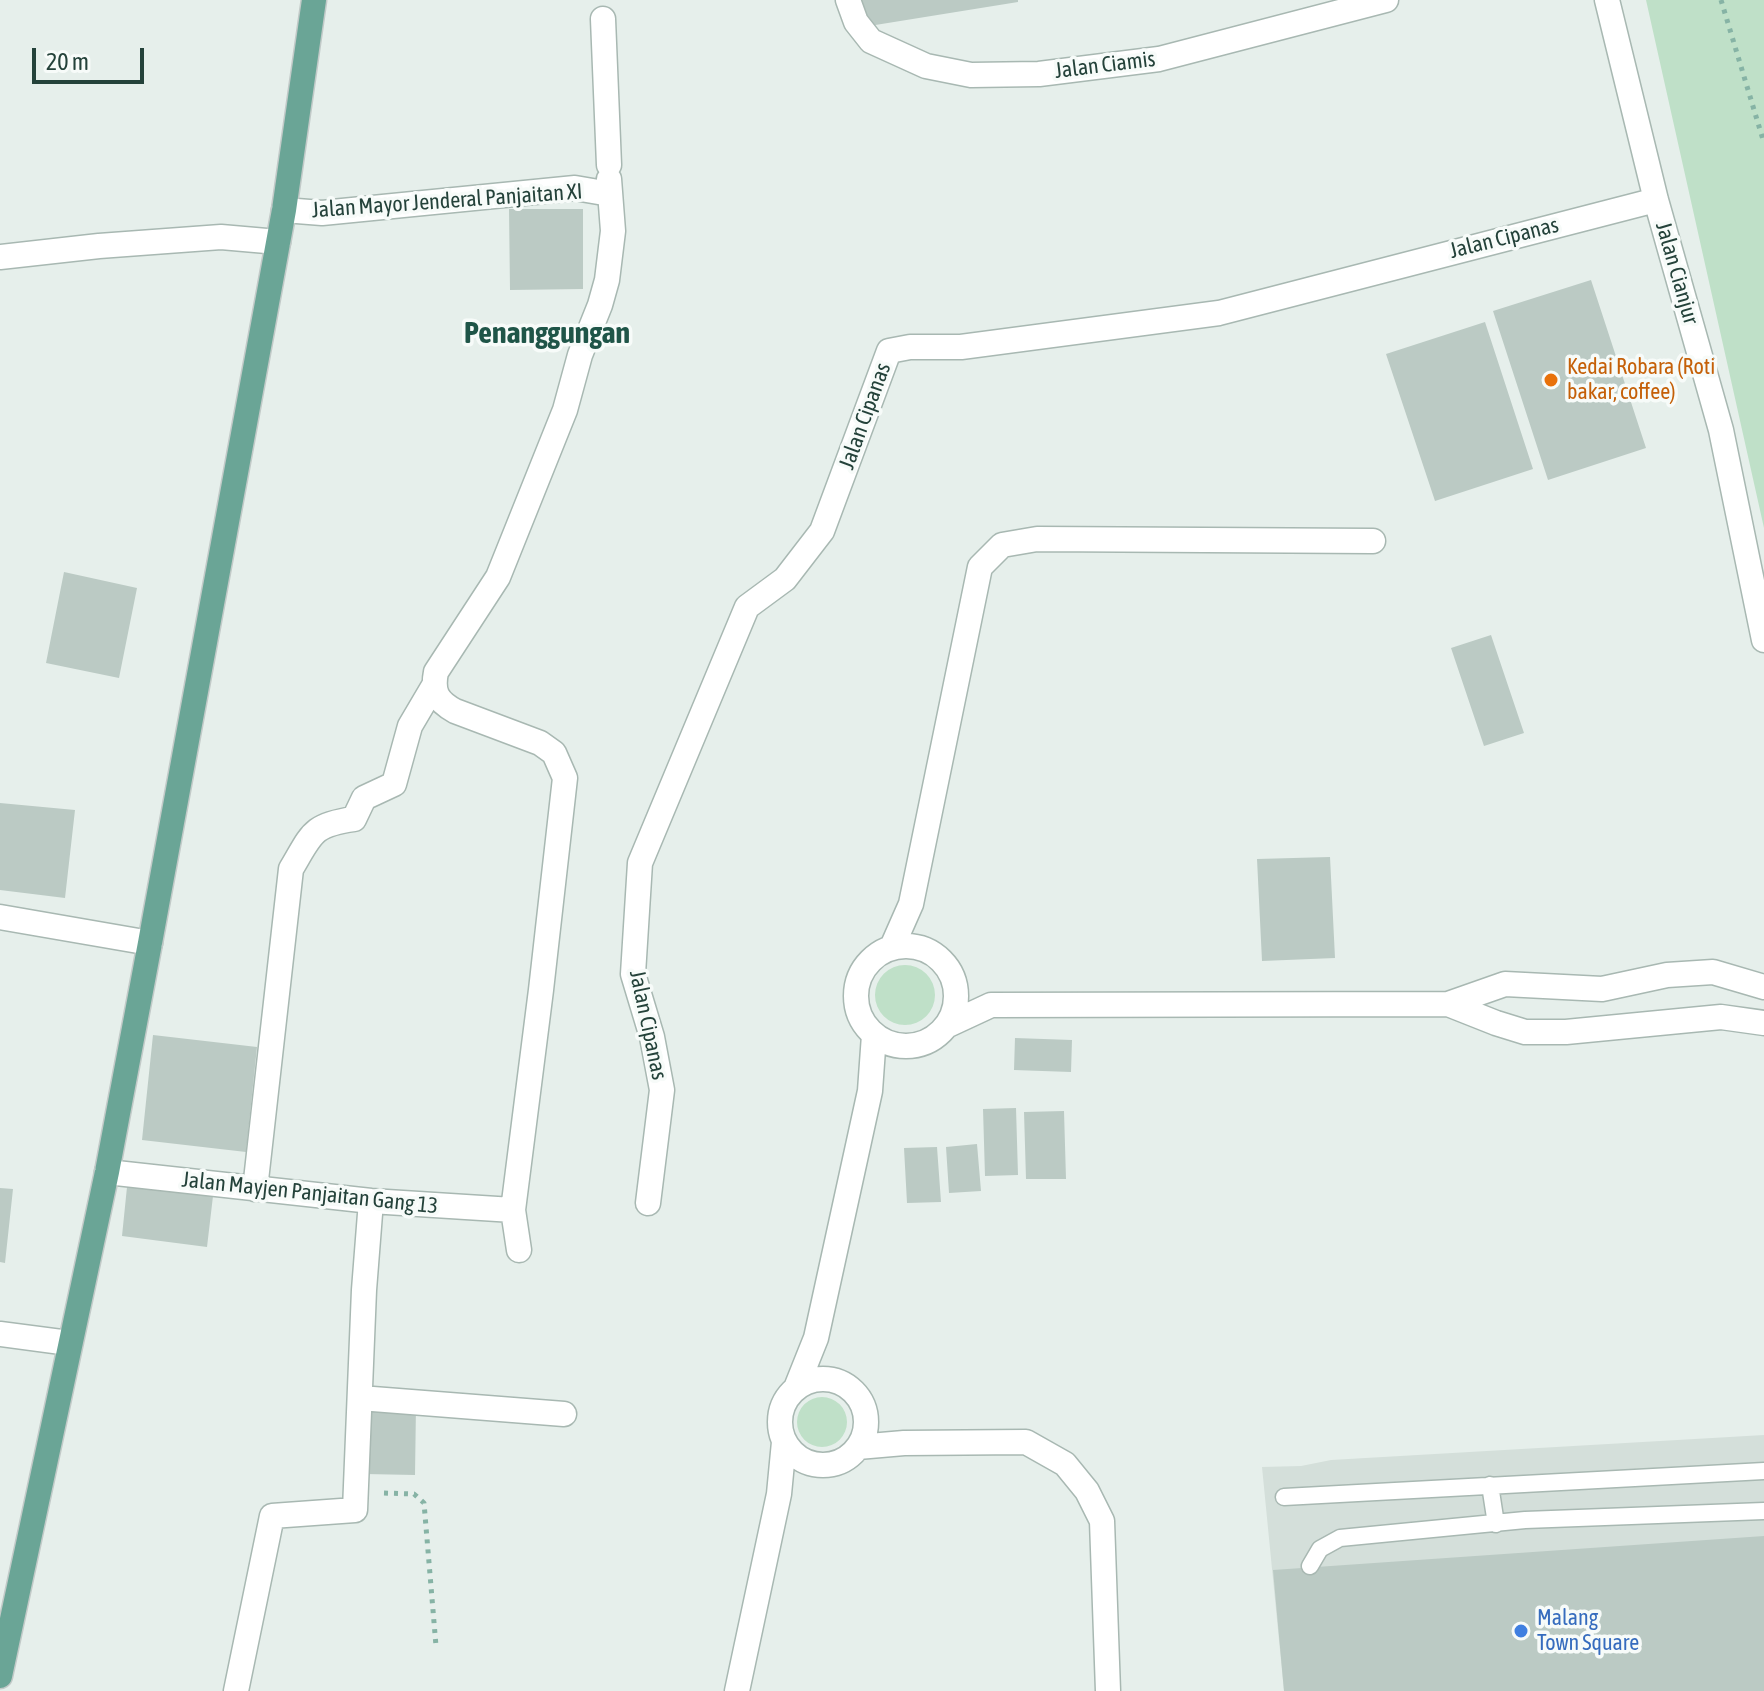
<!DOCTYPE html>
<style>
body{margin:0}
#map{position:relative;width:1764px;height:1691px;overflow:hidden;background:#e6efeb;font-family:"Asap Condensed",sans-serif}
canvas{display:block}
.scale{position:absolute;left:32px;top:48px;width:112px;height:36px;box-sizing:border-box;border:4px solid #24423a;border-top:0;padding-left:10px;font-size:24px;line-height:28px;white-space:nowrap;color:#24423a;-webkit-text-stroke:6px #f7fbf9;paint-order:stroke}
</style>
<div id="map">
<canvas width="1764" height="1691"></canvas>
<div class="scale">20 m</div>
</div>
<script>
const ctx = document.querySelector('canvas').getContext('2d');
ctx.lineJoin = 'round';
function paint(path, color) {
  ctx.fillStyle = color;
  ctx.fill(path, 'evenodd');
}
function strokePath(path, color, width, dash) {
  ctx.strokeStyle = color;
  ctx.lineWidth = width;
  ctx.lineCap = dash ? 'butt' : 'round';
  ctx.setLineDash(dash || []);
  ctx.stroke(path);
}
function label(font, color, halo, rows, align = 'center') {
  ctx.font = font + ' "Asap Condensed",sans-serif';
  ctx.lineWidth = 7;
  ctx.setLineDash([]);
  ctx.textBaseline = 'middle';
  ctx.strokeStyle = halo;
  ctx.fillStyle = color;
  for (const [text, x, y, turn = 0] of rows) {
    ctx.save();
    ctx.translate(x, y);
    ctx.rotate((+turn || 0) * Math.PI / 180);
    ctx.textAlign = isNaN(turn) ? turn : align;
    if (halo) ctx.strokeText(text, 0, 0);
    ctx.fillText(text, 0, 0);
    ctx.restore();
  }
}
paint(new Path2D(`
 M1764 1435V1691H1284L1262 1467 1301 1466 1331 1460Z`), '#d4dfda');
paint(new Path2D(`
 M1646 0H1764V528Z
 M875 995a30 30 0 1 1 60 0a30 30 0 1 1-60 0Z
 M797 1422a25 25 0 1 1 50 0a25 25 0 1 1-50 0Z`), '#bfe0c8');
paint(new Path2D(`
 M859 0H1018V2L863 27Z
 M509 209H583V289L510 290Z
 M1591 280 1646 448 1548 480 1493 311Z
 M1485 322 1533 469 1435 501 1386 354Z
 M64 572 137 588 119 678 46 663Z
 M1491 635 1524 733 1484 746 1451 648Z
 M0 803 75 810 65 898 0 890Z
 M1330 857 1335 958 1262 961 1257 859Z
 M153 1035 257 1047 246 1152 142 1140Z
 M1015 1038 1072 1040 1071 1072 1014 1070Z
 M1016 1108 1018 1175 985 1176 983 1109Z
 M1064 1111 1066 1179H1026L1024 1112Z
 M977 1144 981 1191 949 1193 946 1147Z
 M937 1147 941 1202 907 1203 904 1148Z
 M127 1187 213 1196 207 1247 122 1236Z
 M0 1188 13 1189 5 1263 0 1262Z
 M366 1404 416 1405 415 1475 365 1474Z
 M1764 1536V1691H1284L1273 1570Z`), '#bbcac4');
const service = new Path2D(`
 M1490 1485 1496 1524
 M1284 1497 1764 1471
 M1310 1566 1320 1549 1340 1538 1525 1520 1764 1511`);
const minor = new Path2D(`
 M848 0 856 22 871 41 926 66 971 75 1039 74 1159 59 1386 0
 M1607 0 1656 200 1721 430 1764 640
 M603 19 609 165
 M284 210 322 213 575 188 610 194
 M0 257 99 246 221 237 278 242
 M0 917 150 943
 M856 996a50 50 0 1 1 100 0a50 50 0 1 1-100 0Z
 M892 947 911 904 980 567 1002 545 1037 539 1373 541
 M1448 1004 1496 1023 1525 1032H1566L1721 1017 1764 1023
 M948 1025 991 1005 1448 1004 1505 984 1602 989 1667 975 1713 972 1764 987
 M107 1172 371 1201 513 1210
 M255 1189 291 869C312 834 311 825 354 819L364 798 394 784 410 726 433 687
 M648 1203 662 1090 652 1037 633 974 640 863 747 607 785 579 822 531 889 351 910 347H961L1219 313 1656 200
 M519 1250 513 1210 541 990 565 778 554 753 540 743 455 711C437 701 432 692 436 672L498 577 565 410 580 355 600 305 607 280 613 231 609 179
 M0 1334 69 1343
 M780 1422a43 43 0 1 1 86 0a43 43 0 1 1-86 0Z
 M796 1388 816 1338 870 1091 874 1035
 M360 1398 564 1414
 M858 1447 904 1443 1026 1442 1065 1464 1087 1491 1102 1521 1108 1691
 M236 1691 272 1516 355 1510 364 1290 371 1201
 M737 1691 779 1494 784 1442`);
const primary = new Path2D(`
 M0 1676 107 1172 150 943 284 210 314 0`);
strokePath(service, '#a8b8b2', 19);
strokePath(minor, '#a8b8b2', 27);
strokePath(primary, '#c2cac8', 27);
strokePath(new Path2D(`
 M1721 0 1764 143
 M384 1493 414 1494 424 1503 436 1646`), '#86b3a5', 5, [4, 6]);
strokePath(service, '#fff', 16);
strokePath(minor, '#fff', 24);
strokePath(primary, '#6aa596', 24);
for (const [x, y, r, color] of [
 [1551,380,8,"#e8710a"],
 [1521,1631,8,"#3f7fe0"]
]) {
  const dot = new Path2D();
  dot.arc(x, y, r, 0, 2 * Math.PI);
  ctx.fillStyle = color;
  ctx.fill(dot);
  strokePath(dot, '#f7fbf9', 3);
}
label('22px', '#24423a', '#f7fbf9', [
 ["Jalan Ciamis",1105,65,-7],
 ["Jalan Mayor Jenderal Panjaitan XI",447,201,-4],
 ["Jalan Cipanas",1504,238,-14],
 ["Jalan Cianjur",1677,273,74],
 ["Jalan Cipanas",865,416,-70],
 ["Jalan Cipanas",648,1025,78],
 ["Jalan Mayjen Panjaitan Gang 13",310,1193,6]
]);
label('22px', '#c56008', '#f7fbf9', [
 ["Kedai Robara (Roti",1567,367],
 ["bakar, coffee)",1567,392]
], 'left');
label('22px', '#366cbe', '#f7fbf9', [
 ["Malang",1537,1618],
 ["Town Square",1537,1643]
], 'left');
label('bold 30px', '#1f5548', '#f7fbf9', [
 ["Penanggungan",547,334]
]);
</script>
